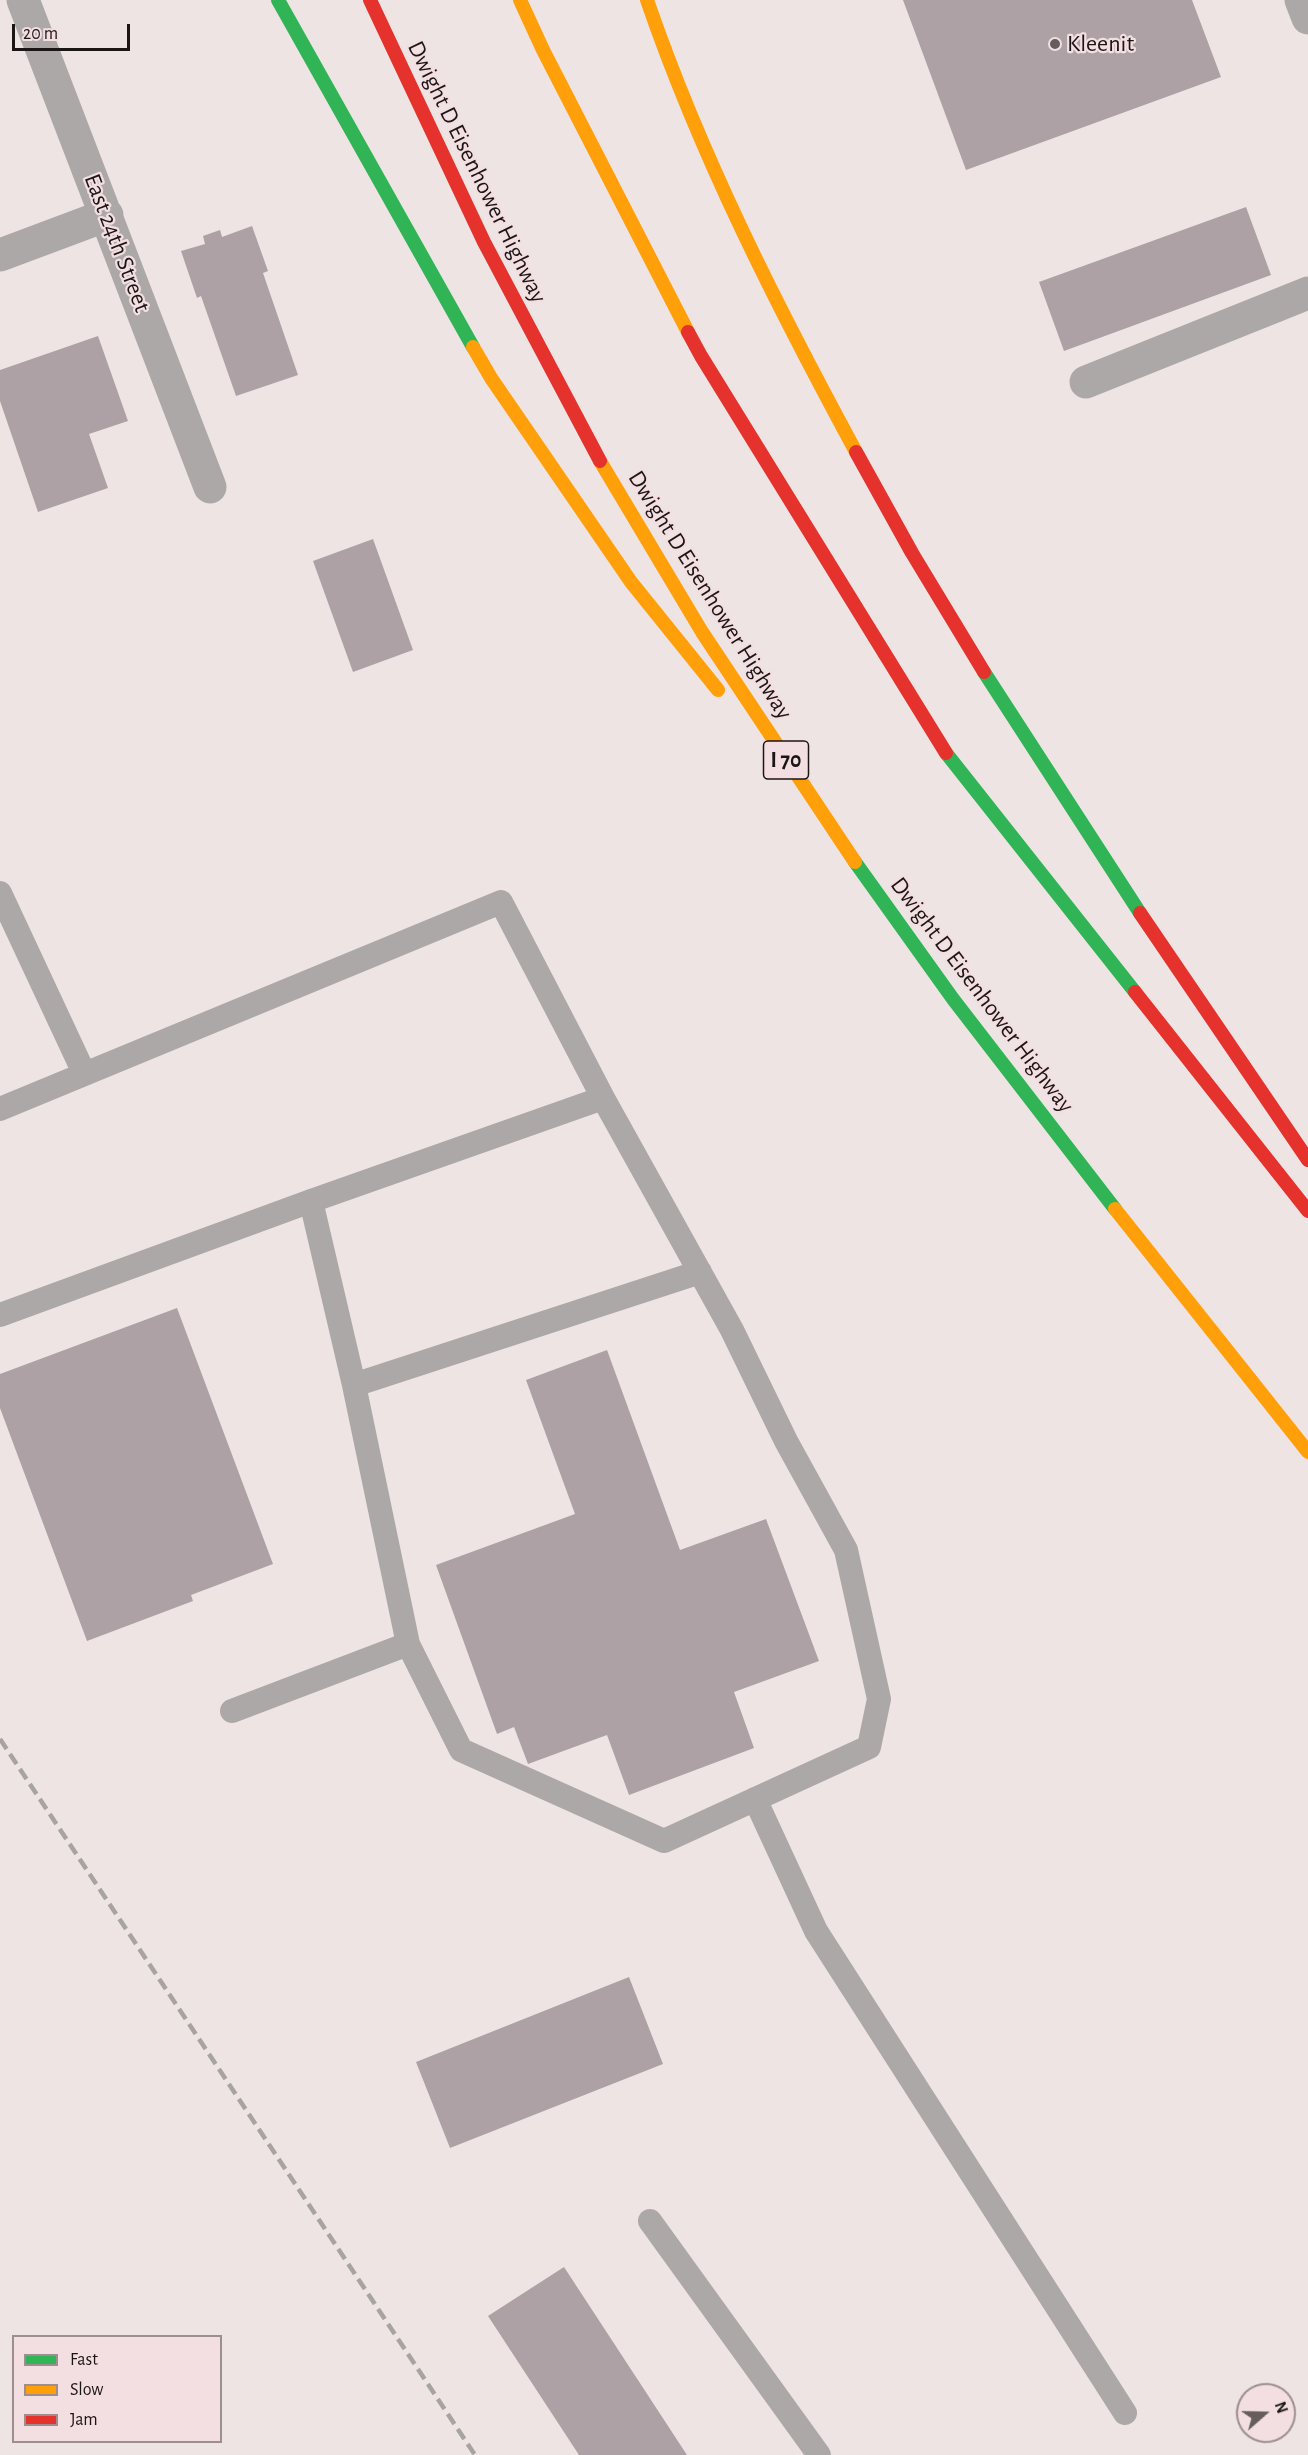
<!DOCTYPE html>
<style>
body{margin:0}
#map{position:relative;width:1308px;height:2455px;overflow:hidden;background:#eee4e4;font-family:"Alegreya Sans",sans-serif}
canvas{display:block}
.legend{position:absolute;left:12px;top:2335px;width:210px;height:108px;box-sizing:border-box;background:#f3dfe1;border:2px solid #9d8e90;margin:0;padding:8px 10px;list-style:none;font-size:18px;color:#1c1516}
.legend li{display:flex;align-items:center;gap:12px;height:30px}
.legend b{width:30px;border:2px solid #9d8e90}
.north{position:absolute;left:1236px;top:2383px;width:60px;height:60px;box-sizing:border-box;background:#f3dfe1;border:2px solid #9d8e90;border-radius:50%;rotate:70deg;font-size:16px;font-weight:700;line-height:24px;text-align:center;color:#1c1516}
.north::after{content:'';display:block;margin:auto;width:21px;height:27px;background:#665d5e;clip-path:polygon(50% 0,100% 100%,50% 72%,0 100%)}
.scale{position:absolute;left:12px;top:24px;width:118px;height:27px;box-sizing:border-box;border:3px solid #1c1516;border-top:0;padding-left:8px;font-size:18px;line-height:21px;white-space:nowrap;color:#1c1516;-webkit-text-stroke:4px #f3dfe1;paint-order:stroke}
</style>
<div id="map">
<canvas width="1308" height="2455"></canvas>
<ul class="legend">
<li><b style="height:8px;background:#30b455"></b>Fast</li>
<li><b style="height:8px;background:#ff9f0a"></b>Slow</li>
<li><b style="height:8px;background:#e5322d"></b>Jam</li>
</ul>
<div class="north">N</div>
<div class="scale">20 m</div>
</div>
<script>
const ctx = document.querySelector('canvas').getContext('2d');
ctx.lineJoin = 'round';
function paint(path, color) {
  ctx.fillStyle = color;
  ctx.fill(path, 'evenodd');
}
function strokePath(path, color, width, dash) {
  ctx.strokeStyle = color;
  ctx.lineWidth = width;
  ctx.lineCap = dash ? 'butt' : 'round';
  ctx.setLineDash(dash || []);
  ctx.stroke(path);
}
function label(font, color, halo, rows, align = 'center') {
  ctx.font = font + ' "Alegreya Sans",sans-serif';
  ctx.lineWidth = 4.5;
  ctx.setLineDash([]);
  ctx.textBaseline = 'middle';
  ctx.strokeStyle = halo;
  ctx.fillStyle = color;
  for (const [text, x, y, turn = 0] of rows) {
    ctx.save();
    ctx.translate(x, y);
    ctx.rotate((+turn || 0) * Math.PI / 180);
    ctx.textAlign = isNaN(turn) ? turn : align;
    if (halo) ctx.strokeText(text, 0, 0);
    ctx.fillText(text, 0, 0);
    ctx.restore();
  }
}
paint(new Path2D(`
 M903 0H1192L1221 77 966 170Z
 M1246 207 1271 275 1064 351 1039 282Z
 M252 226 268 271 263 273 298 375 236 396 201 296 197 298 181 251 205 244 203 236 220 230 222 237Z
 M98 336 128 421 89 434 108 488 38 512 0 401V370Z
 M373 539 413 650 353 672 313 561Z
 M177 1308 273 1564 191 1595 193 1601 87 1641 0 1408V1374Z
 M607 1350 680 1550 766 1519 819 1661 734 1692 754 1748 629 1795 607 1735 528 1764 514 1727 497 1734 436 1565 575 1514 526 1380Z
 M629 1977 663 2064 450 2148 416 2062Z
 M564 2267 687 2455H579L488 2316Z`), '#ada1a5');
strokePath(new Path2D(`
 M0 893 84 1073
 M0 1109 501 902 603 1098 311 1201 0 1315
 M311 1201 354 1385 408 1644 461 1750 664 1841 869 1747 879 1699 846 1550 786 1441 732 1330 603 1098
 M354 1385 700 1272
 M232 1711 408 1644
 M755 1799 816 1931 1125 2413
 M650 2221 819 2455`), '#ada8a8', 24);
strokePath(new Path2D(`
 M23 0 210 487
 M1301 0 1308 18
 M0 255 107 215
 M1086 382 1308 293`), '#ada8a8', 33);
strokePath(new Path2D(`
 M278 0 473 347
 M984 672 1140 913
 M946 753 1135 992
 M855 862 953 999 1115 1209`), '#30b455', 14);
strokePath(new Path2D(`
 M520 0 543 50 688 332
 M647 0C701 157 777 306 856 452
 M473 347 491 378 631 582 718 690
 M600 461 702 632 855 862
 M1115 1209 1308 1452`), '#ff9f0a', 14);
strokePath(new Path2D(`
 M370 0 484 242 600 461
 M688 332 701 356 946 753
 M856 452 912 553 984 672
 M1140 913 1308 1160
 M1135 992 1308 1211`), '#e5322d', 14);
strokePath(new Path2D(`
 M0 1739 475 2455`), '#a8a3a3', 4.5, [12, 6]);
for (const [x, y, r, color] of [
 [1055,44,6,"#665d5e"]
]) {
  const dot = new Path2D();
  dot.arc(x, y, r, 0, 2 * Math.PI);
  ctx.fillStyle = color;
  ctx.fill(dot);
  strokePath(dot, '#f3dfe1', 2);
}
for (const [x, y, w] of [
 [786,760,45]
]) {
  const box = new Path2D();
  box.roundRect(x - w / 2, y - 19, w, 38, 4.5);
  ctx.fillStyle = '#f3dfe1';
  ctx.fill(box);
  strokePath(box, '#1c1516', 1.5);
}
label('bold 22px', '#1c1516', null, [
 ["I 70",786,760]
]);
label('24px', '#1c1516', '#f3dfe1', [
 ["Kleenit",1067,44]
], 'left');
label('24px', '#1c1516', '#f3dfe1', [
 ["Dwight D Eisenhower Highway",477,172,64],
 ["East 24th Street",117,243,69],
 ["Dwight D Eisenhower Highway",710,595,58],
 ["Dwight D Eisenhower Highway",982,995,53]
]);
</script>
